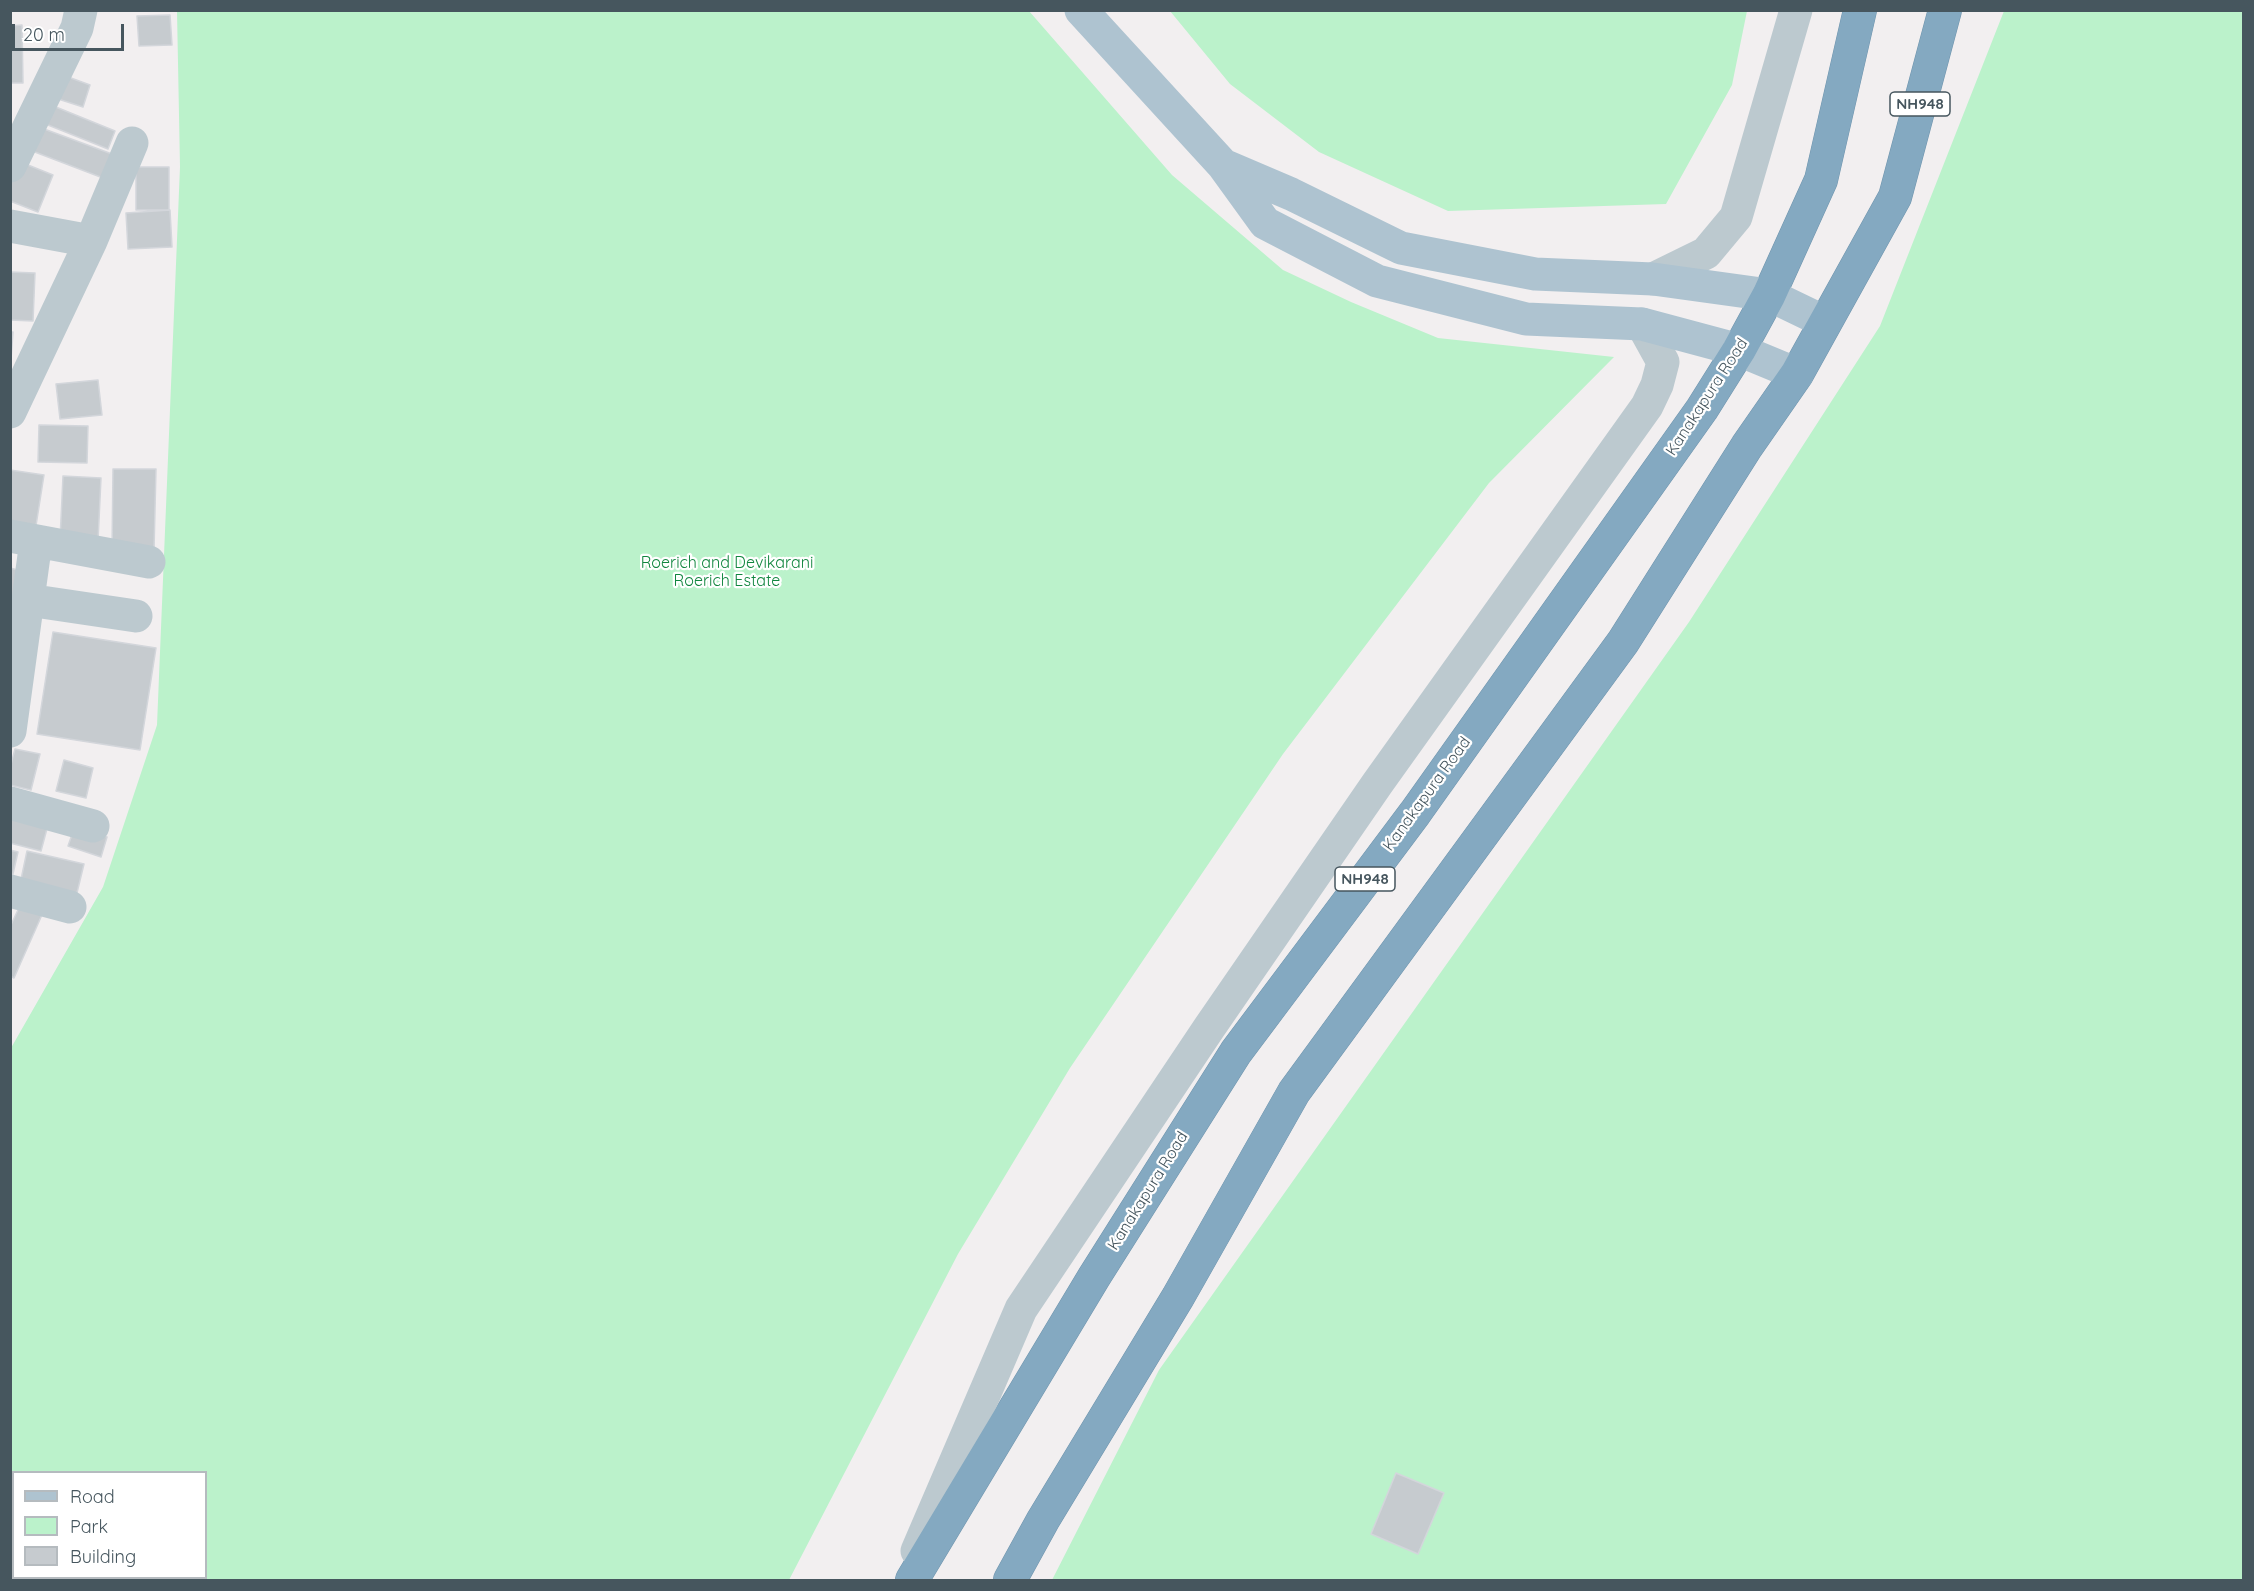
<!DOCTYPE html>
<style>
body{margin:0}
#map{position:relative;width:2254px;height:1591px;overflow:hidden;background:#f2eff0;font-family:Quicksand,sans-serif}
canvas{display:block}
.frame{position:absolute;inset:0;border:12px solid #46565e;pointer-events:none}
.legend{position:absolute;left:12px;top:1471px;width:195px;height:108px;box-sizing:border-box;background:#fff;border:2px solid #b5bbbf;margin:0;padding:8px 10px;list-style:none;font-size:18px;color:#46565e}
.legend li{display:flex;align-items:center;gap:12px;height:30px}
.legend b{width:30px;border:2px solid #b5bbbf}
.scale{position:absolute;left:12px;top:24px;width:112px;height:27px;box-sizing:border-box;border:3px solid #46565e;border-top:0;padding-left:8px;font-size:18px;line-height:21px;white-space:nowrap;color:#46565e;-webkit-text-stroke:4px #fff;paint-order:stroke}
</style>
<div id="map">
<canvas width="2254" height="1591"></canvas>
<div class="frame"></div>
<ul class="legend">
<li><b style="height:8px;background:#aec3d0"></b>Road</li>
<li><b style="height:16px;background:#bbf2cb"></b>Park</li>
<li><b style="height:16px;background:#c6cbcf"></b>Building</li>
</ul>
<div class="scale">20 m</div>
</div>
<script>
const ctx = document.querySelector('canvas').getContext('2d');
ctx.lineJoin = 'round';
function paint(path, color) {
  ctx.fillStyle = color;
  ctx.fill(path, 'evenodd');
}
function strokePath(path, color, width, dash) {
  ctx.strokeStyle = color;
  ctx.lineWidth = width;
  ctx.lineCap = dash ? 'butt' : 'round';
  ctx.setLineDash(dash || []);
  ctx.stroke(path);
}
function label(font, color, halo, rows, align = 'center') {
  ctx.font = font + ' Quicksand,sans-serif';
  ctx.lineWidth = 4.5;
  ctx.setLineDash([]);
  ctx.textBaseline = 'middle';
  ctx.strokeStyle = halo;
  ctx.fillStyle = color;
  for (const [text, x, y, turn = 0] of rows) {
    ctx.save();
    ctx.translate(x, y);
    ctx.rotate((+turn || 0) * Math.PI / 180);
    ctx.textAlign = isNaN(turn) ? turn : align;
    if (halo) ctx.strokeText(text, 0, 0);
    ctx.fillText(text, 0, 0);
    ctx.restore();
  }
}
paint(new Path2D(`
 M177 11H1029L1172 175 1283 270 1351 302 1438 338 1614 357 1489 483 1283 754 1070 1068 958 1254 789 1580H11V1048L103 887 157 725 180 167ZM14 1472H206V1578H14Z
 M1170 11H1747L1732 85 1666 204 1448 211 1319 152 1230 84Z
 M2004 11H2243V1580H1052L1159 1370 1689 622 1880 326Z`), '#bbf2cb');
const building = new Path2D(`
 M170 15 172 45 139 46 137 16Z
 M22 25 23 83H10V26Z
 M60 74 90 85 83 107 52 97Z
 M46 103 115 131 108 149 38 121Z
 M36 126 112 154 103 178 27 149Z
 M18 161 53 175 38 212 10 201V180Z
 M136 167H169V210H136Z
 M170 210 172 247 128 249 126 213Z
 M10 272 35 273 33 321 10 320Z
 M10 332H13L10 373Z
 M98 380 102 415 60 419 56 384Z
 M39 425 88 426 87 463 38 462Z
 M113 469H156L154 550 112 549Z
 M10 470 44 475 35 532 10 528Z
 M63 476 101 478 98 541 60 540Z
 M10 568 26 572 10 624Z
 M53 632 156 648 140 750 37 734Z
 M15 749 40 754 31 790 10 785V768Z
 M64 760 93 768 86 798 56 791Z
 M10 815 48 825 41 851 10 843Z
 M75 826 107 837 101 857 68 846Z
 M10 850 18 852 12 878H10Z
 M27 851 84 864 75 901 19 889Z
 M23 899 45 908 14 978 10 976V927Z
 M1396 1473 1444 1493 1418 1554 1371 1534Z`);
paint(building, '#c6cbcf');
strokePath(building, '#d3d6db', 1.5);
const highway = new Path2D(`
 M912 1580 1094 1277 1236 1052 1415 813 1702 409 1739 350 1769 295 1821 180 1860 10
 M1010 1580 1043 1520 1178 1297 1294 1092 1623 642 1747 446 1797 374 1895 197 1945 10`);
strokePath(highway, '#6f94ad', 34);
strokePath(new Path2D(`
 M10 166 77 28 81 10
 M10 226 91 241
 M1653 279 1706 253 1736 217 1796 10
 M10 412 91 241 132 143
 M10 536 149 562
 M28 600 136 616
 M10 731 36 541
 M10 803 93 826
 M10 891 70 907
 M917 1551 1021 1309 1209 1028 1377 784 1647 406 1657 385 1663 362 1642 324`), '#bcc9cf', 33);
strokePath(new Path2D(`
 M1081 10 1223 165 1265 223 1377 281 1526 319 1642 324 1739 350 1797 374
 M1223 165 1291 194 1401 248 1535 274 1653 279 1769 295 1825 322`), '#aec3d0', 33);
strokePath(highway, '#84a9c1', 33);
for (const [x, y, w] of [
 [1920,104,60],
 [1365,879,60]
]) {
  const box = new Path2D();
  box.roundRect(x - w / 2, y - 12, w, 24, 4.5);
  ctx.fillStyle = '#fff';
  ctx.fill(box);
  strokePath(box, '#46565e', 1.5);
}
label('bold 15px', '#46565e', null, [
 ["NH948",1920,104],
 ["NH948",1365,879]
]);
label('16px', '#46565e', '#fff', [
 ["Kanakapura Road",1707,397,-57],
 ["Kanakapura Road",1427,794,-54],
 ["Kanakapura Road",1148,1191,-58]
]);
label('16px', '#11863f', '#fff', [
 ["Roerich and Devikarani",727,563],
 ["Roerich Estate",727,581]
]);
</script>
